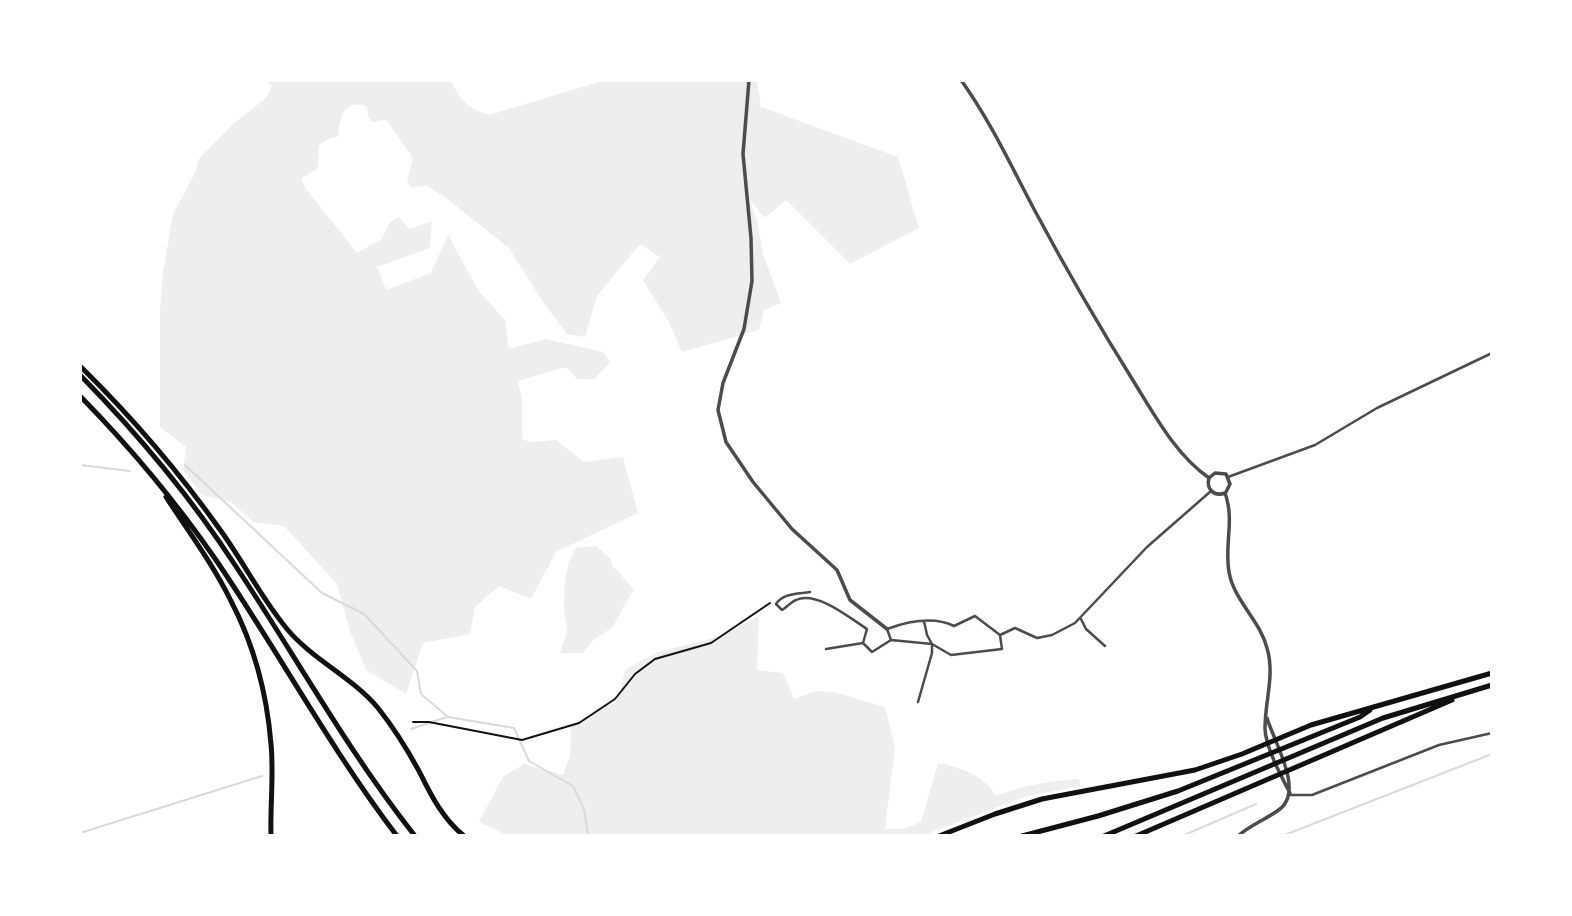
<!DOCTYPE html>
<style>
body{margin:0}
#map{position:relative;width:1572px;height:916px;overflow:hidden;background:#fff;font-family:Poppins,sans-serif}
canvas{display:block}
.frame{position:absolute;inset:0;border:82px solid #fff;pointer-events:none}
</style>
<div id="map">
<canvas width="1572" height="916"></canvas>
<div class="frame"></div>
</div>
<script>
const ctx = document.querySelector('canvas').getContext('2d');
ctx.lineJoin = 'round';
function paint(path, color) {
  ctx.fillStyle = color;
  ctx.fill(path, 'evenodd');
}
function strokePath(path, color, width, dash) {
  ctx.strokeStyle = color;
  ctx.lineWidth = width;
  ctx.lineCap = dash ? 'butt' : 'round';
  ctx.setLineDash(dash || []);
  ctx.stroke(path);
}
paint(new Path2D(`
 M266 81H451C462 102 466 107 489 115L602 81H757L761 107 898 157 919 228 850 264 786 200 765 218 749 199 757 220 763 254 781 303 764 310 759 330 682 352 669 322 643 280 660 257 640 244 597 296 585 337 567 334 543 302 509 248 445 197 427 186 411 187 407 181 413 158 386 120 372 122 368 116 367 107C346 97 339 118 338 136L326 140 319 145 318 168 301 179 306 189 357 253 382 239 389 223 399 217 410 229 432 221 430 248 377 267 386 290 431 273 448 235 478 290 505 320 509 349 546 339 603 352 610 362 594 379H577L566 367 518 381 522 400V439L531 442 556 440 584 462 623 457 638 513 556 552 531 599 499 586 475 607 470 634 423 643 406 694 366 670 350 631 337 584 284 526 253 522 231 502 202 495 183 470 186 447 160 427V310L163 272 173 214 195 173 198 160 232 125 266 98 272 86Z
 M596 546 611 559 612 565 634 589 612 628 593 640 583 653H560L567 632 564 609 565 581 569 561 576 548Z
 M759 616 757 670 783 673 794 699 816 691 834 692 885 707 895 747 885 829H904L921 822 938 763C960 767 985 776 996 796 1024 785 1049 781 1079 779L1080 786 1027 796 924 835 508 836 479 822 503 777 524 764 563 775 570 756 571 725 618 701 625 670 658 652 721 636Z`), '#eee');
strokePath(new Path2D(`
 M80 465 130 471
 M185 465 322 593 364 614 417 671 421 694 448 717 514 728 529 761 573 786 584 809 588 836
 M411 729 447 717
 M80 833 262 776
 M1182 836 1256 804
 M1282 836 1492 754`), '#d9d9d9', 2);
strokePath(new Path2D(`
 M413 722H429L522 740 579 723 615 699 635 674 655 659 711 643 770 603`), '#111', 2);
strokePath(new Path2D(`
 M1228 477 1315 445 1377 408 1492 353
 M810 592C798 594 783 593 776 604L782 610C787 607 791 602 796 600 816 590 850 618 867 629L863 643
 M1081 619 1086 629 1105 646
 M924 621 927 635 932 644
 M1000 635 1015 628 1037 638 1052 635 1075 623 1147 547 1211 491
 M891 640 887 629C909 621 933 616 954 626L975 616 1000 635
 M891 640 932 644 951 655 1002 649 1000 635
 M863 643 872 652 891 640
 M826 649 863 643
 M918 702 932 653V645
 M1289 795H1312L1439 745 1492 733`), '#4c4c4c', 2.5);
strokePath(new Path2D(`
 M749 80 743 154 751 238 752 281 744 329 723 383 718 410 726 442 753 482 792 529 837 570 850 600 887 629
 M961 80C991 122 1011 166 1035 211 1066 269 1099 326 1134 382 1155 416 1176 455 1209 478
 M1209 478 1215 473 1226 474 1230 484 1226 492
 M1209 478C1206 489 1214 497 1225 493
 M1225 493C1235 521 1224 544 1229 572 1234 601 1260 620 1267 648 1275 675 1265 700 1265 728 1265 746 1281 776 1290 793
 M1238 836C1250 825 1267 819 1280 809 1304 790 1274 742 1267 718`), '#4c4c4c', 3.5);
strokePath(new Path2D(`
 M80 366C132 417 179 472 221 531 244 563 262 599 287 629 313 660 352 677 378 708 394 728 407 749 419 771 431 795 442 818 464 836
 M80 375C138 434 190 496 235 565 295 655 347 750 415 836
 M80 396C130 447 176 502 216 560 278 651 330 748 397 836
 M166 497C188 531 213 564 231 601 254 645 267 695 271 744 274 775 270 805 271 836
 M939 836 995 814 1042 799 1195 770 1242 754 1311 725 1492 673
 M1022 836 1098 816 1178 791 1360 717 1370 710
 M1104 836 1383 718 1492 685
 M1136 836 1452 700`), '#111', 5);
</script>
